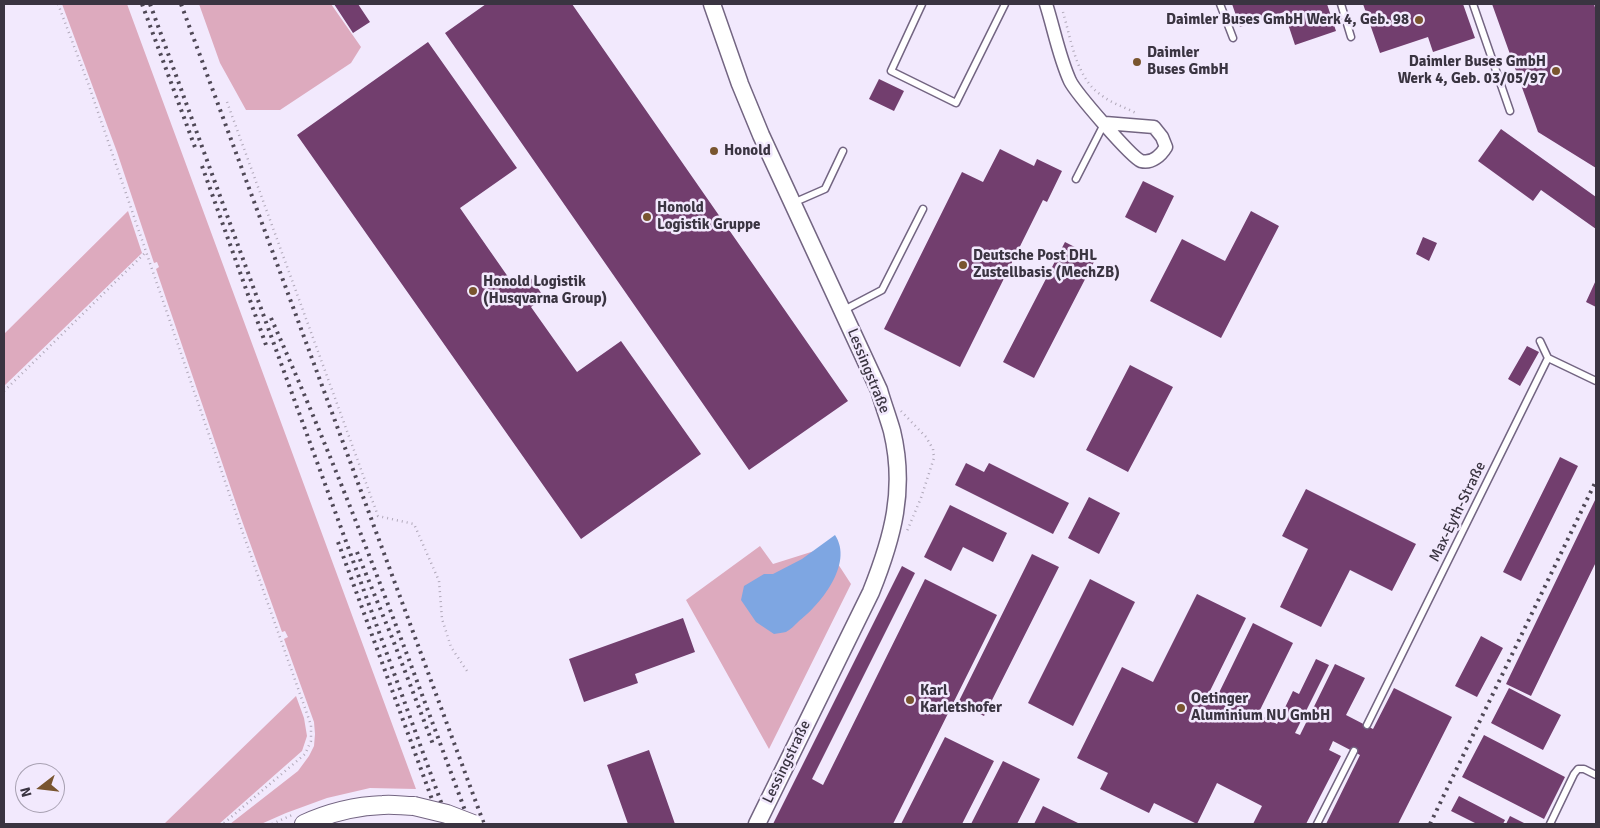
<!DOCTYPE html>
<meta charset="utf-8">
<style>
body{margin:0}
#map{position:relative;width:1600px;height:828px;overflow:hidden;background:#f2e9fd;font-family:Signika,sans-serif}
canvas{display:block}
.frame{position:absolute;inset:0;border:5px solid #3a3441;pointer-events:none}
.north{position:absolute;left:15px;top:763px;width:50px;height:50px;box-sizing:border-box;background:#f2e9fd;border:1px solid #a8a1b2;border-radius:50%;rotate:254deg;font-size:14px;font-weight:700;line-height:20px;text-align:center;color:#3a3441}
.north::after{content:'';display:block;margin:auto;width:18px;height:22px;background:#79552f;clip-path:polygon(50% 0,100% 100%,50% 72%,0 100%)}
</style>
<div id="map">
<canvas width="1600" height="828"></canvas>
<div class="frame"></div>
<div class="north">N</div>
</div>
<script>
const ctx = document.querySelector('canvas').getContext('2d');
ctx.lineJoin = 'round';
function paint(path, color) {
  ctx.fillStyle = color;
  ctx.fill(path, 'evenodd');
}
function strokePath(path, color, width, dash) {
  ctx.strokeStyle = color;
  ctx.lineWidth = width;
  ctx.lineCap = dash ? 'butt' : 'round';
  ctx.setLineDash(dash || []);
  ctx.stroke(path);
}
function label(font, color, halo, rows, align = 'center') {
  ctx.font = font + ' Signika,sans-serif';
  ctx.lineWidth = 5;
  ctx.setLineDash([]);
  ctx.textBaseline = 'middle';
  ctx.strokeStyle = halo;
  ctx.fillStyle = color;
  for (const [text, x, y, turn = 0] of rows) {
    ctx.save();
    ctx.translate(x, y);
    ctx.rotate((+turn || 0) * Math.PI / 180);
    ctx.textAlign = isNaN(turn) ? turn : align;
    if (halo) ctx.strokeText(text, 0, 0);
    ctx.fillText(text, 0, 0);
    ctx.restore();
  }
}
paint(new Path2D(`
 M62 4H127L416 789 370 788 327 798 286 813 261 824H230L298 771 309 756 314 746 315 734 314 722 284 639 288 637 285 631 282 632 241 518 156 269 159 267 157 262 154 263 117 152Z
 M199 4H331L361 47 351 63 280 110H246L220 63Z
 M128 211 142 253 4 386V334Z
 M760 546 773 564 827 547 851 584 769 749 686 600Z
 M296 696 304 718 307 736 302 751 219 824H164Z`), '#ddaabe');
paint(new Path2D(`
 M835 535C854 564 820 605 798 622 795 625 790 630 786 632 783 633 778 633 774 634L756 622 741 600 744 586 764 574H773L802 559Z`), '#7ea6e2');
paint(new Path2D(`
 M334 4H358L370 22 353 33Z
 M486 4H572L848 401 749 470 445 33Z
 M1232 4H1327L1336 31 1295 45 1284 12 1240 27Z
 M1363 4H1463L1475 38 1433 52 1428 37 1380 53Z
 M1492 4H1594L1596 11V168L1538 132Z
 M428 42 517 168 460 208 513 284 528 274 544 297 531 307 577 372 621 341 701 454 581 539 297 135Z
 M879 79 904 91 894 111 869 99Z
 M1501 129 1596 197V229L1541 190 1533 201 1478 161Z
 M1000 149 1034 166 1037 159 1062 171 1047 202 1043 200 960 367 884 329 962 172 983 182Z
 M1143 181 1174 196 1156 233 1125 217Z
 M1251 211 1279 226 1221 338 1150 301 1182 239 1225 261Z
 M1423 237 1437 243 1429 261 1416 254Z
 M1065 242 1096 258 1034 378 1003 362Z
 M1596 280V307L1586 302Z
 M1527 346 1539 352 1520 386 1508 379Z
 M1130 365 1173 387 1128 472 1086 450Z
 M1560 457 1578 466 1521 581 1503 572Z
 M966 463 984 472 989 463 1069 503 1053 534 955 485Z
 M1306 489 1416 544 1392 591 1350 570 1321 627 1280 607 1308 549 1282 536Z
 M1089 497 1120 513 1099 554 1068 538Z
 M1596 498V562L1531 696 1506 684Z
 M950 505 1007 533 993 562 963 547 951 571 924 557Z
 M1032 554 1059 567 984 716 958 703Z
 M902 566 915 573 812 779 823 785 925 579 997 615 893 824H773Z
 M1090 579 1135 602 1073 726 1028 703Z
 M1197 594 1246 618 1206 699 1214 703 1253 623 1293 643 1258 714 1277 724 1293 691 1299 694 1316 659 1329 665 1295 733 1300 735 1335 664 1365 678 1346 715 1373 729 1394 688 1452 717 1398 824H1326L1360 755 1333 741 1329 750 1341 756 1306 824H1253L1262 806 1217 783 1197 824 1154 803 1149 813 1100 789 1108 773 1077 758 1122 667 1153 682Z
 M683 618 695 652 635 674 638 683 584 702 569 659Z
 M1481 636 1503 648 1477 697 1455 686Z
 M1509 688 1561 715 1543 750 1491 723Z
 M1484 735 1565 777 1544 819 1462 777Z
 M945 737 994 761 962 824H901Z
 M649 750 675 824H628L607 765Z
 M1003 761 1040 779 1017 824H971Z
 M1459 796 1505 820 1503 824H1477L1451 811Z
 M1043 806 1080 824H1034Z
 M1510 816 1526 824H1506Z`), '#723e6e');
const service = new Path2D(`
 M922 4 891 71 956 103 1005 4
 M1220 4 1233 38
 M1341 4 1351 37
 M1473 4 1510 111
 M1076 179 1104 124
 M793 203 825 189 843 151
 M844 310 882 290 923 209
 M1540 341 1548 358
 M1548 358 1596 381
 M1367 725 1548 358
 M1317 824 1354 751
 M1550 824 1574 774 1578 769H1584L1596 775`);
const minor = new Path2D(`
 M1046 4C1054 29 1059 57 1070 81 1076 93 1131 157 1141 161 1152 164 1161 155 1166 147L1162 137 1154 127 1105 123`);
const tertiary = new Path2D(`
 M712 4 740 84 761 135 879 390C883 404 888 417 892 431 906 489 893 537 871 592L757 824`);
const secondary = new Path2D(`
 M304 824C328 813 357 806 383 805 393 804 404 806 414 806`);
strokePath(service, '#736582', 9);
strokePath(minor, '#736582', 15);
strokePath(tertiary, '#736582', 19);
strokePath(secondary, '#736582', 20);
strokePath(new Path2D(`
 M58 4 88 83 239 522 311 725V741L305 754 223 824
 M1063 12C1071 39 1076 78 1101 95 1111 103 1124 107 1136 113
 M227 102 378 516 414 524 439 581 442 619 451 647 469 674
 M4 391 146 252
 M901 411 926 437 933 449 934 458 921 498 907 531
 M272 824 292 815`), '#b1a9ba', 2.5, [1, 4]);
strokePath(service, '#fff', 6);
strokePath(minor, '#fff', 12);
strokePath(tertiary, '#fff', 16);
strokePath(secondary, '#fff', 18);
strokePath(new Path2D(`
 M142 4 196 150
 M150 4 449 824
 M181 4 484 824
 M202 166 266 345
 M271 318C345 484 407 654 470 824
 M338 542 441 824
 M357 552 393 640 434 747
 M1430 824 1596 481`), '#4f4856', 4, [2.5, 5]);
const secondaryBridge = new Path2D(`
 M414 806 447 814 473 824`);
strokePath(secondaryBridge, '#736582', 20, []);
strokePath(secondaryBridge, '#fff', 18);
for (const [x, y, r, color] of [
 [1419,20,5,"#79552f"],
 [1137,62,5,"#79552f"],
 [1556,71,5,"#79552f"],
 [714,151,5,"#79552f"],
 [647,217,5,"#79552f"],
 [963,265,5,"#79552f"],
 [473,291,5,"#79552f"],
 [910,700,5,"#79552f"],
 [1181,708,5,"#79552f"]
]) {
  const dot = new Path2D();
  dot.arc(x, y, r, 0, 2 * Math.PI);
  ctx.fillStyle = color;
  ctx.fill(dot);
  strokePath(dot, '#f2e9fd', 2);
}
label('bold 15px', '#3a3441', '#f2e9fd', [
 ["Daimler Buses GmbH Werk 4, Geb. 98",1409,20,"right"],
 ["Daimler",1147,53],
 ["Buses GmbH",1147,70],
 ["Daimler Buses GmbH",1546,62,"right"],
 ["Werk 4, Geb. 03/05/97",1546,79,"right"],
 ["Honold",724,151],
 ["Honold",657,208],
 ["Logistik Gruppe",657,225],
 ["Deutsche Post DHL",973,256],
 ["Zustellbasis (MechZB)",973,273],
 ["Honold Logistik",483,282],
 ["(Husqvarna Group)",483,299],
 ["Karl",920,691],
 ["Karletshofer",920,708],
 ["Oetinger",1191,699],
 ["Aluminium NU GmbH",1191,716]
], 'left');
label('15px', '#3a3441', '#f2e9fd', [
 ["Lessingstraße",868,371,68],
 ["Max-Eyth-Straße",1458,512,-64],
 ["Lessingstraße",787,762,-64]
]);
</script>
